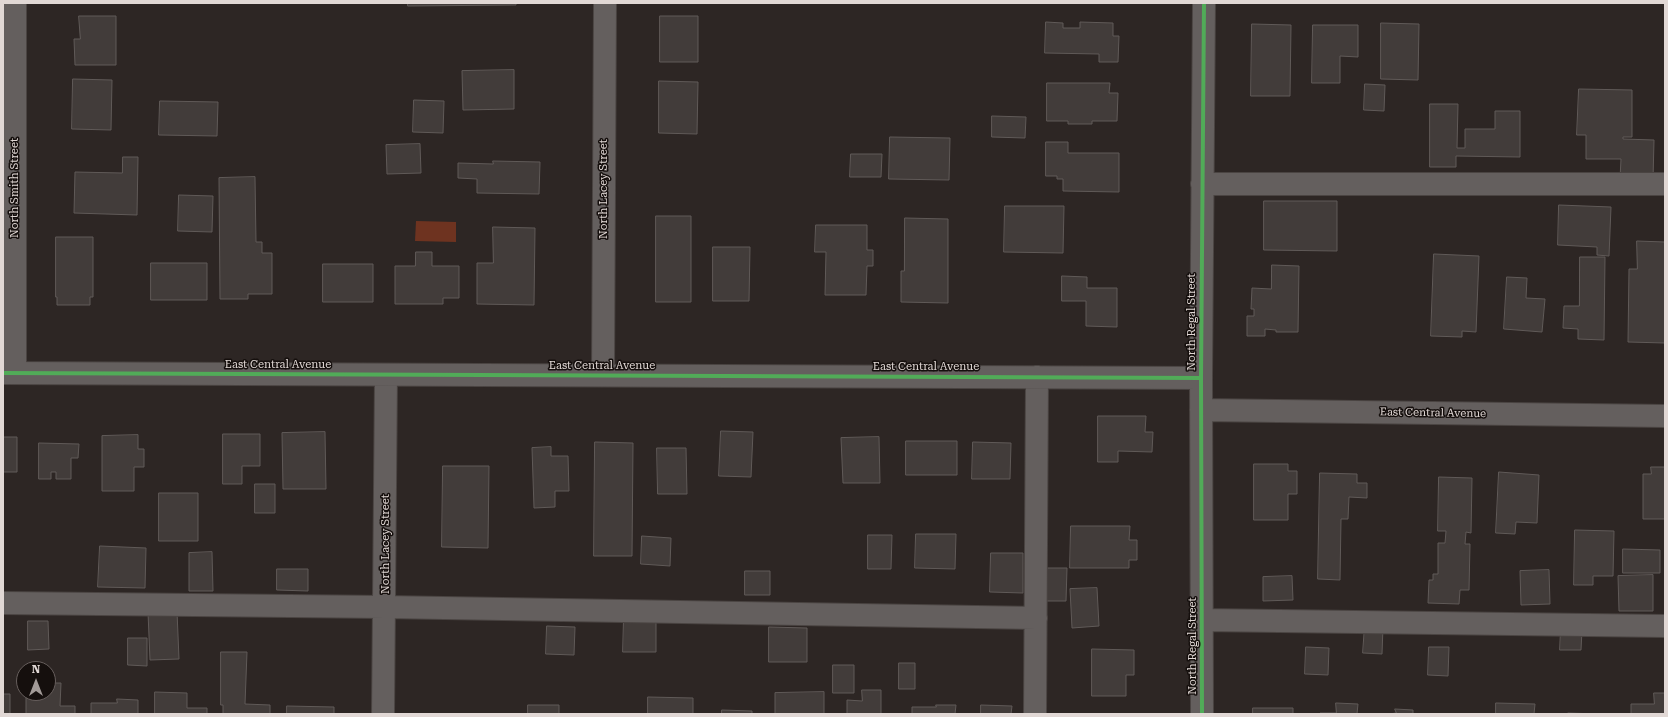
<!DOCTYPE html>
<style>
body{margin:0}
#map{position:relative;width:1668px;height:717px;overflow:hidden;background:#2d2624;font-family:"Roboto Serif",serif}
canvas{display:block}
.frame{position:absolute;inset:0;border:4px solid #e1d8d5;pointer-events:none}
.north{position:absolute;left:16px;top:661px;width:40px;height:40px;box-sizing:border-box;background:#150f0d;border:1px solid #675f5d;border-radius:50%;rotate:0deg;font-size:11px;font-weight:700;line-height:16px;text-align:center;color:#e1d8d5}
.north::after{content:'';display:block;margin:auto;width:14px;height:18px;background:#a29a97;clip-path:polygon(50% 0,100% 100%,50% 72%,0 100%)}
</style>
<div id="map">
<canvas width="1668" height="717"></canvas>
<div class="frame"></div>
<div class="north">N</div>
</div>
<script>
const ctx = document.querySelector('canvas').getContext('2d');
ctx.lineJoin = 'round';
function paint(path, color) {
  ctx.fillStyle = color;
  ctx.fill(path, 'evenodd');
}
function strokePath(path, color, width, dash) {
  ctx.strokeStyle = color;
  ctx.lineWidth = width;
  ctx.lineCap = dash ? 'butt' : 'round';
  ctx.setLineDash(dash || []);
  ctx.stroke(path);
}
function label(font, color, halo, rows, align = 'center') {
  ctx.font = font + ' "Roboto Serif",serif';
  ctx.lineWidth = 3;
  ctx.setLineDash([]);
  ctx.textBaseline = 'middle';
  ctx.strokeStyle = halo;
  ctx.fillStyle = color;
  for (const [text, x, y, turn = 0] of rows) {
    ctx.save();
    ctx.translate(x, y);
    ctx.rotate((+turn || 0) * Math.PI / 180);
    ctx.textAlign = isNaN(turn) ? turn : align;
    if (halo) ctx.strokeText(text, 0, 0);
    ctx.fillText(text, 0, 0);
    ctx.restore();
  }
}
paint(new Path2D(`
 M416 221 456 222V242L415 241Z`), '#6e3320');
const building = new Path2D(`
 M408 3H516V5L408 6Z
 M79 16H116V65H75L74 39H80Z
 M660 16H698V62H660Z
 M1046 22 1063 23V28H1080V22L1113 23V36H1119L1118 62H1099V54L1045 53Z
 M1381 23 1419 24 1418 80 1381 79Z
 M1252 24 1291 25 1290 96H1251Z
 M1313 25H1358V57L1340 56V83H1312Z
 M514 70V109L463 110 462 71Z
 M73 79 112 80 111 130 72 129Z
 M659 81 698 82 697 134 659 133Z
 M1047 83H1110L1109 93H1118L1117 121H1092V124H1068V121H1047Z
 M1365 84 1385 85 1384 111 1364 110Z
 M1579 89 1632 90V137H1623V139L1654 140 1653 180 1620 179 1621 159H1586V135H1577Z
 M414 100 444 101 443 133 413 132Z
 M160 101 218 102 217 136 159 135Z
 M1430 104H1458L1457 148H1465V129H1495V111H1520V157L1456 156V167H1430Z
 M992 116 1026 117 1025 138 992 137Z
 M890 137 950 138 949 180 889 179Z
 M1046 142H1068V153H1119V192L1063 191V179H1057V176H1046Z
 M420 144 421 173 387 174 386 145Z
 M851 154H882L881 177H850Z
 M123 157H138L137 215 74 213 75 172 122 173Z
 M493 161 540 162 539 194 477 193V179L458 178V163L493 164Z
 M255 177 256 242H262V253H272V294H248V299H220L219 178Z
 M179 195 213 196 212 232 178 231Z
 M1264 201H1337V251L1264 250Z
 M1559 205 1611 207 1609 256 1597 255V247L1558 245Z
 M1005 206H1064L1063 253 1004 252Z
 M656 216H691V302H656Z
 M905 218 948 219V303L901 302V271H904Z
 M816 225H867V250H873V266H867L866 295H825L826 252H815Z
 M493 227 535 228 534 305 477 304V263H493Z
 M56 237H93V297H90V305H57V297H56Z
 M1637 241 1665 242V343L1628 342 1629 269H1637Z
 M713 247H750L749 301H713Z
 M416 252H432V266H459V298H443V304H395V266H415Z
 M1434 254 1479 256 1476 332 1462 331V337L1431 336Z
 M1580 257H1605L1604 340 1578 339V329L1563 328 1564 306H1579Z
 M151 263H207V300H151Z
 M323 264H373V302H323Z
 M1272 265 1299 266 1298 332H1276V330L1265 329V336H1247V316H1254V309H1251L1252 288 1271 289Z
 M1062 276 1087 277V288H1117V327L1086 326V301H1062Z
 M1507 277 1527 278 1526 298 1545 299 1542 332 1504 329Z
 M1098 416H1146L1145 432H1153L1152 452 1118 451V462H1098Z
 M721 431 753 432 751 477 719 476Z
 M325 432 326 489H283L282 433Z
 M223 434H260V466H242V484H223Z
 M138 435V449H144V467H134V491H102V436Z
 M3 437H17V472H3Z
 M879 437 880 483H843L841 438Z
 M906 441H957V475H906Z
 M595 442 633 443 632 556H594Z
 M973 442 1011 443 1010 479H972Z
 M39 443 79 444 78 458H71V479H56V472H51V479H39Z
 M551 447V456H568L569 491H555V507L534 508 532 448Z
 M657 448H686L687 494H658Z
 M1254 464H1288V471H1297V494H1288V520H1254Z
 M443 466H489L488 548 442 547Z
 M1651 467H1665V519H1643V474H1651Z
 M1499 472 1539 475 1537 523 1516 522 1515 534 1496 533Z
 M1320 473 1357 474V483H1367V498L1349 497 1348 519H1341L1340 580 1318 579Z
 M1439 477 1472 478 1471 533 1466 532 1465 544H1470L1469 590H1460L1459 604 1428 603 1429 580H1433V574H1438V543H1445L1446 531H1438Z
 M255 484H275V513H255Z
 M159 493H198V541H159Z
 M1071 526H1130L1129 540H1137V560H1129V568H1070Z
 M1575 530 1614 531 1613 576H1593V585H1574Z
 M916 534H956L955 569 915 568Z
 M868 535H892L891 569H868Z
 M642 536 671 538 670 566 641 564Z
 M100 546 146 548 145 588 98 587Z
 M1623 549 1660 550V573H1623Z
 M212 552 213 591H189V553Z
 M991 553H1023V593L990 592Z
 M1040 568H1067L1066 601H1039Z
 M277 569H308V591L277 590Z
 M1549 570 1550 604 1521 605 1520 571Z
 M745 571H770V595H745Z
 M1653 575V611H1619L1618 576Z
 M1292 576 1293 600 1263 601V577Z
 M1097 588 1099 626 1072 628 1070 589Z
 M177 611 179 659 150 660 148 612Z
 M624 617 656 618V652H623Z
 M28 621H48L49 649 28 650Z
 M1365 625 1383 627 1382 654 1363 653Z
 M547 626 575 627 574 655 546 654Z
 M769 627 807 628V662H769Z
 M1561 629 1582 630 1581 650H1560Z
 M128 638H147V666L128 665Z
 M1306 647 1329 648 1328 675 1305 674Z
 M1429 647H1449L1448 676 1428 675Z
 M1092 649 1134 650V675H1126V696H1092Z
 M221 652H247L245 704 270 705V714H223V705H221Z
 M899 663H915V689H899Z
 M833 665H854V693H833Z
 M48 683H61L60 706H75V714H26V693H48Z
 M862 690H881V714H847V700L862 701Z
 M155 692 187 693V708H207V714H155Z
 M824 692V714H775V693Z
 M1654 693H1665V714H1631V704H1654Z
 M3 694H10V714H3Z
 M648 697 693 698V714H648Z
 M117 699 138 700V714H91V703H117Z
 M1336 703 1358 704 1357 714H1320V713H1336Z
 M1496 703 1535 704 1534 714H1496Z
 M528 705H559V714H528Z
 M936 705H956L955 714H912V707H936Z
 M981 705 1012 706 1011 714H981Z
 M287 706 334 707V714H287Z
 M1253 708H1293V714H1253Z
 M1395 709 1413 710V714H1390L1396 713Z
 M722 710 752 711V714H722Z
 M1568 713 1599 714H1568Z`);
paint(building, '#423c3a');
strokePath(building, '#605a58', 1);
const minor = new Path2D(`
 M15 3V373
 M1202 184H1665
 M3 373 1201 378
 M603 375 605 3
 M1201 410 1665 416
 M3 603 385 607 1036 618
 M1202 620 1665 626
 M383 714 386 375
 M1035 714 1037 377
 M1202 714 1201 378 1204 3`);
strokePath(minor, '#4a4442', 24);
strokePath(minor, '#645f5e', 22);
strokePath(new Path2D(`
 M3 373 1201 378
 M1202 714 1201 378 1204 3`), '#51ab58', 4);
label('11px', '#e1d8d5', '#150f0d', [
 ["North Smith Street",15,188,-90],
 ["North Lacey Street",604,189,-90],
 ["North Regal Street",1192,322,-90],
 ["East Central Avenue",278,365],
 ["East Central Avenue",602,366],
 ["East Central Avenue",926,367],
 ["East Central Avenue",1433,413,1],
 ["North Lacey Street",386,544,-90],
 ["North Regal Street",1193,646,-90]
]);
</script>
